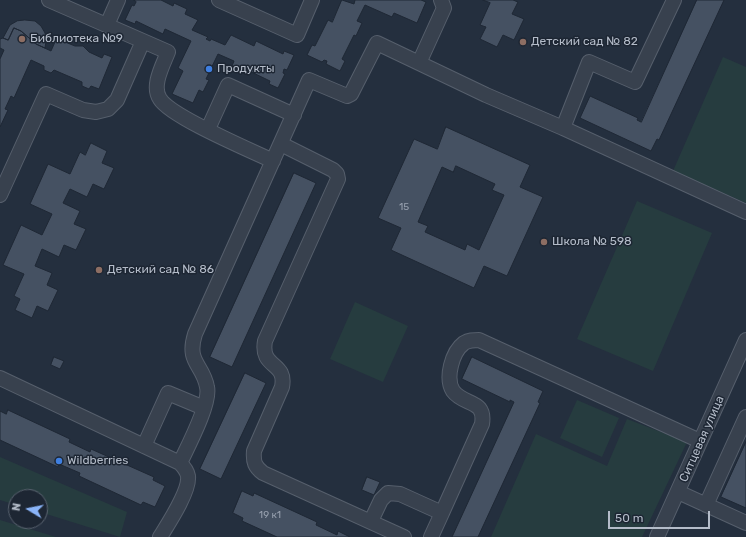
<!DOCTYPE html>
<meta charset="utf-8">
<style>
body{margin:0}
#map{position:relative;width:746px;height:537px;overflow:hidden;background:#242f3e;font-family:Rubik,sans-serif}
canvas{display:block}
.north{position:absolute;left:8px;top:489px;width:40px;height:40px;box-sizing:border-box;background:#1d2633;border:1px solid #59626f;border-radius:50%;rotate:280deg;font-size:11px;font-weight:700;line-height:16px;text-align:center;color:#b4bcc9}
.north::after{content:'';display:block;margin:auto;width:14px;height:18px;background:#8ab4f8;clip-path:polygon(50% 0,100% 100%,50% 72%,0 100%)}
.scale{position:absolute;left:608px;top:511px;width:102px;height:18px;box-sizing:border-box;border:2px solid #b4bcc9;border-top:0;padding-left:5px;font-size:12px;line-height:14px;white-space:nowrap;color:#b4bcc9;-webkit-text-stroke:3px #1d2633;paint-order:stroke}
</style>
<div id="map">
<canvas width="746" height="537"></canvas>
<div class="north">N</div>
<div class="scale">50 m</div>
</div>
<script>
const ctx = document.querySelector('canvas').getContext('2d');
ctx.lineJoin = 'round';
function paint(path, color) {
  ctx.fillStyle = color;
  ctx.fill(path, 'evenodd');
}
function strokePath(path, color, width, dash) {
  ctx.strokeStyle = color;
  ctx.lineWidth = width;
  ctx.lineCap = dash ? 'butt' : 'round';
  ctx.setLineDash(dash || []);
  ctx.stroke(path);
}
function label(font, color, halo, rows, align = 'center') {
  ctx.font = font + ' Rubik,sans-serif';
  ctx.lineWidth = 3;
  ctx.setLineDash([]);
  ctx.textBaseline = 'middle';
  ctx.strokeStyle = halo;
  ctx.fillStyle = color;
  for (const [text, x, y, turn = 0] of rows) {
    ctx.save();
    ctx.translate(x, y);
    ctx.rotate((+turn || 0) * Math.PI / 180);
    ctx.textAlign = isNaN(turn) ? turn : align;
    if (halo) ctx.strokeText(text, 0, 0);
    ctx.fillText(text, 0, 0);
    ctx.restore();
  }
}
paint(new Path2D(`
 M723 57 746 67V203L673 171Z
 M637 201 712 233 653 371 577 339Z
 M355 302 408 326 383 382 330 359Z
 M577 400 619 418 602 457 560 438Z
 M627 419 687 442 642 537H491L536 434 607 466Z
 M0 457 127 512 120 537 40 512V497H16V505L0 500Z
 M0 520 56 537H0Z`), '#263c3f');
const building = new Path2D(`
 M134 0H161L173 6 174 3 187 9 185 14 198 20 192 30 208 37 206 39 210 41 211 39 225 45 231 35 254 46 256 41 283 54 284 51 294 55 287 70 284 69 283 73 285 74 278 88 269 84 270 81 245 69 244 72 232 66 234 61 218 54 206 79 209 80 203 92 199 90 193 103 172 94 183 71 178 68 191 41 165 29 163 34 136 21 135 24 125 20 132 5 134 6 136 2Z
 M342 0 354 4 355 0H421L426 2 417 23 394 13 392 17 365 5 357 21 362 23 356 36 354 35 342 59 345 61 340 71 326 64 327 61 324 60 322 62 307 55 312 45 315 46 328 20 332 22Z
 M483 0H513L518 2 512 14 524 19 514 40 503 35 497 47 480 39 486 27 480 25 490 3Z
 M697 0H724L659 140 657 139 651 151 580 118 590 96 638 118 637 120 641 122Z
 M25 20 35 21 41 26 45 33 46 41 45 48 36 44 21 31 14 28 8 40 3 38 10 25 17 21Z
 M14 28 21 31 36 44 51 51 58 35 67 39 65 42 75 46H83L89 52 102 58 104 54 112 57 99 89 91 86 89 89 82 86V82L54 70 51 73 44 70V66L31 60 14 98 11 96 5 109 8 110 0 127V59L4 50 0 48V39L3 38 8 40Z
 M446 127 530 165 520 187 543 197 507 276 484 266 474 288 391 250 401 228 378 218 414 139 437 149ZM456 166 495 184 492 190 504 195 479 250 467 244 465 250 425 232 428 226 418 222 442 167 453 172Z
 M91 143 107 151 102 163 114 168 104 189 93 184 87 197 70 189 63 203 80 211 74 224 86 229 76 250 64 245 59 257 42 249 35 266 52 273 47 285 58 290 48 311 37 306 32 318 15 310 20 299 14 296 24 274 3 265 21 225 42 235 52 214 30 204 48 164 70 174 80 152 85 155Z
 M294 173 316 183 232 367 210 357Z
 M54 357 64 361 60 369 51 365Z
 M472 357 543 391 538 402 540 403 478 537H452L514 402 510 400V402L462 379Z
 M245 373 266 383 221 479 200 469Z
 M8 410 70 439 69 442 90 452 91 449 154 477 153 480 165 486 155 507 143 502 141 505 79 476 80 473 59 464 58 467 0 440V411L6 414Z
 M746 442V508L721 497Z
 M367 477 380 482 374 495 362 490Z
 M242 491 253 496 254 493 317 522 316 525 337 535 338 531 350 537H277L242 521 243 518 233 513Z`);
paint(building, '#455162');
strokePath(building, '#1f2835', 1);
const minor = new Path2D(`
 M49 0 168 52C163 65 151 86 160 99 171 117 250 150 273 161
 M219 0 297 35 312 0
 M674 0 635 82 589 62 563 128 746 212
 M107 25 118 0
 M419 63 486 95 563 128
 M208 129 228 85 294 115
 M281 144 333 170 337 174 338 179 265 341C260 369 287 361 282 387L254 451C253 462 255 467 263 473L404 537
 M0 195 46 94 83 110 96 112 108 109 117 100 143 41
 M0 378 180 463
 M144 446 168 393 204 408
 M678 492 746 523
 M706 505 746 417
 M371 521 381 500 388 493 400 494 442 513 482 424C486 399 464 406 453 391 445 378 452 352 464 343 469 340 473 340 479 340L700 441
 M160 537C168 524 190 491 188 476 187 471 184 467 180 463 188 446 211 403 207 387 203 364 186 363 195 334L309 80 347 96 351 94 377 43 419 63 444 8 441 0
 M431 537 442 513
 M657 537 746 340`);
strokePath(minor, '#565f6c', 16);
strokePath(minor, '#38414e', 14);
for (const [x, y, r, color] of [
 [22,39,4,"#8d6e63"],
 [523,42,4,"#8d6e63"],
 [209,69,4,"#3f7fe0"],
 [544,242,4,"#8d6e63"],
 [99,270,4,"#8d6e63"],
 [59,461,4,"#3f7fe0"]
]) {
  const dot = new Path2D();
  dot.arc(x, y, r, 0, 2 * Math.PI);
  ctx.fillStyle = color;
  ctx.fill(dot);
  strokePath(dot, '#1d2633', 1.5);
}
label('10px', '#98a1af', null, [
 ["15",404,207],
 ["19 к1",270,515]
]);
label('12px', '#b4bcc9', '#1d2633', [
 ["Библиотека №9",30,39],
 ["Детский сад № 82",531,42],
 ["Продукты",217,69],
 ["Школа № 598",552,242],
 ["Детский сад № 86",107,270],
 ["Wildberries",67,461]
], 'left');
label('12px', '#b4bcc9', '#1d2633', [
 ["Ситцевая улица",702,439,-66]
]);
</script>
